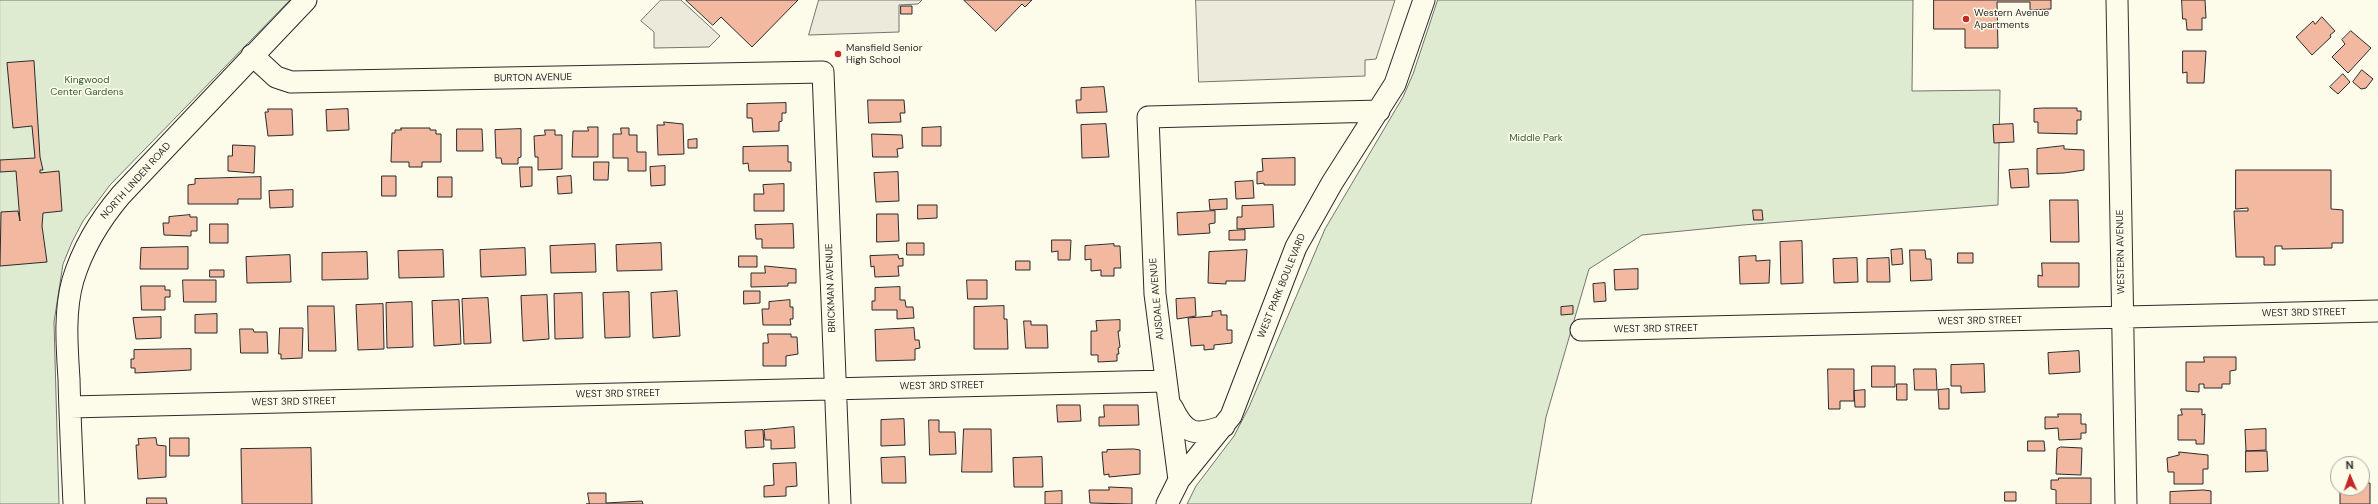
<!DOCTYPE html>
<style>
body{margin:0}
#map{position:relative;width:2378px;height:504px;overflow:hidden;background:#fdfbea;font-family:"DM Sans",sans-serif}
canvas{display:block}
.north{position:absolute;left:2330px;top:456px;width:40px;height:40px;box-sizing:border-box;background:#fdfbea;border:1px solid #a9a89e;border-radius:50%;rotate:358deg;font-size:11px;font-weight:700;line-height:16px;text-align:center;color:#2b2b2b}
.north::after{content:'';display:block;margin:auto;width:14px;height:18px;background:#c62828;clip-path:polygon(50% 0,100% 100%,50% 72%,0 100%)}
</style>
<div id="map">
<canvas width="2378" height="504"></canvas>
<div class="north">N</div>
</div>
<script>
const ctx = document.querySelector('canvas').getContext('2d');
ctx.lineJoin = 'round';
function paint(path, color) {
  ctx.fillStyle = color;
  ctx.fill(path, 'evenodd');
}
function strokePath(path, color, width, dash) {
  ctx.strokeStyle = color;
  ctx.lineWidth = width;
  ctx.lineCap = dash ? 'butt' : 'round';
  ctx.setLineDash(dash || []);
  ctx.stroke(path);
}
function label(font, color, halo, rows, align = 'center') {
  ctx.font = font + ' "DM Sans",sans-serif';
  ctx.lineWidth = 3;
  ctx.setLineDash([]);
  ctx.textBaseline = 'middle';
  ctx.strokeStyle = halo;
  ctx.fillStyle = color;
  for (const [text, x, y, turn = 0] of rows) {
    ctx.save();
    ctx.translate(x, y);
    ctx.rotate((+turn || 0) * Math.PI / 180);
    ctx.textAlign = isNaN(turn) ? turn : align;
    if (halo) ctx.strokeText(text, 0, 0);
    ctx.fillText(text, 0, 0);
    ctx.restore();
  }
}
const green = new Path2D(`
 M0 0H290L110 185 83 221 72 242 63 264 54 322 59 504H0Z
 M1438 0H1913L1912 91 2000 90 1998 205 1743 225 1642 235 1589 269 1546 417 1531 504H1187L1196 486 1234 436 1249 407 1325 229 1403 97 1413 74Z`);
paint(green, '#deebd1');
strokePath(green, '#74746e', 1);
const parking = new Path2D(`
 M661 0H681L720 36 709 47 654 48V32L641 21Z
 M819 0H922L918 4 899 5V32L809 35Z
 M1196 0H1395L1376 59 1365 60V76L1199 82Z`);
paint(parking, '#eceadb');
strokePath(parking, '#74746e', 1);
const building = new Path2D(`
 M686 0H798L752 47 721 17 713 25Z
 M964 0H1032L1025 7 1022 4 996 31Z
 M1934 0H2051V9L2030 10V2H1997L1998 48H1965V29H1934Z
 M2182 0H2205L2206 18H2202V30H2187L2186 19H2183Z
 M901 6H912V14H901Z
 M2322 17 2335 31 2330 35 2331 37 2312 55 2296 37 2313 21 2315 24Z
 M2351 31 2371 48 2348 73 2332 57 2345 44 2342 40Z
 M2183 51H2206L2204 83H2187V72L2183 73Z
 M34 61 40 157 43 170H40V173L59 171 62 211 43 213 42 226 47 262 0 266 1 212 18 211 20 221 16 171 0 172V160L35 158 32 126 13 128 7 63Z
 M2362 70 2373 79 2366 88 2361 89 2353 82Z
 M2343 74 2350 82 2338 94 2330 87Z
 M1104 87 1107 112 1077 113 1076 100H1081V88Z
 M868 100H904L905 113H900L901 122 869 123Z
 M786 103V113H782V121L779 122V131L753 132 752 118H747V104Z
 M2043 108H2077V111H2081V120H2077V134L2038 133V122H2034V109Z
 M268 109H292L293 135 268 136 265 112H268Z
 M348 109 349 130 327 131 326 110Z
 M664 122 683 124 684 154 658 155 657 125H664Z
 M1106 124 1109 157 1082 158 1081 125Z
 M2013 124 2014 142 1994 143 1993 125Z
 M588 127H598V157H572L573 131H588Z
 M941 127V146H922V128Z
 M401 128H430V130H436V134H441V162H422V167H409V162H391L392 133H395V130H401Z
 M621 128H629V135H637V152H646V171H628V158H613V134H621Z
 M457 129H482L483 151H457Z
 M521 129V157L518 158V164H502L501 158H496L495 130Z
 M545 130H555V135H562V169L538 170V157H535L534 136 545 135Z
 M872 134 902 135 903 148 897 149 898 157H873Z
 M697 139V148H688V140Z
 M233 145 255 146 254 173 228 171V156H232Z
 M788 146V162H791V171H749L748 163 743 164V147Z
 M2064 146V149L2084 150V170L2064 173 2037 174V149Z
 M1295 158V185H1264V183L1257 184V172L1263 171 1262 159Z
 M594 162H609L608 180H594Z
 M665 166V185L651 186 650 167Z
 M520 167H532V186L521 187Z
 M2028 169 2029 187 2011 188 2009 170Z
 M2236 170H2331V209L2343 210V243H2332V248L2282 249V246H2275V265H2264V257H2236L2234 211H2248V208L2236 209Z
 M898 172 899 201 876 202 874 173Z
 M382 176H396V196H382Z
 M571 176 572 193 558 194 557 177Z
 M261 177V199H238V204H188V185L195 184V179Z
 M438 177H452V197H438Z
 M1253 181 1254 198 1236 199 1235 182Z
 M784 184V211H754V194H764L763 185Z
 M293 190V207L270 208 269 191Z
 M1227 199V209L1210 210 1209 200Z
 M2050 200H2078L2079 242H2051Z
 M918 205H937V218L918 219Z
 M1273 205 1274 227 1237 229V217H1242V206Z
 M1753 210H1762L1763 220H1754Z
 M1215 211V223L1209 224 1210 233 1178 235 1177 213Z
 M877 214H898L899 241 877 242Z
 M190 215V217H197V231H191V236L164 235 163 223H169V217Z
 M210 224H228V243H210Z
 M793 224 794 248H762V239H756L755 225Z
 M1245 230V240H1229V231Z
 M1052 240H1071L1070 260H1058V251L1052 252Z
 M1802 241 1803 283 1781 284 1780 242Z
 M661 243 662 270 617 271 616 245Z
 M907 243H924V255H907Z
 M595 244 596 272 551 273 550 246Z
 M1114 244V246H1120L1121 268H1114V276H1101V270L1091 271V259L1085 260V246Z
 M188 247V269H140L141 248Z
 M525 248 526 275 481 277 480 250Z
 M1902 249 1903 264 1892 265 1891 250Z
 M443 250 444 277 399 278 398 251Z
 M1247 250 1245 281H1226V284L1208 283 1209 252Z
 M1910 250H1925L1926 259H1931L1932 280 1911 281Z
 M367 252 368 279 322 280V253Z
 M1958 253H1973V263H1958Z
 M290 255 291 282 247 283 246 257Z
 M898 255 899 259 903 258V266H898L899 276 875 277 874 266 871 267 870 256Z
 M739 256H757V267H739Z
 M1756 256V261L1770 260 1769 283 1740 284 1739 257Z
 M1857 258 1858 282 1834 283 1833 259Z
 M1889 258 1890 282H1867V259Z
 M1016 261H1030V270H1016Z
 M2042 263H2079V287H2038V275L2042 276Z
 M765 266 796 269V283H788V286L751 287V273H765Z
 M1638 269V289L1615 290 1614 270Z
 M210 270H224V277H210Z
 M183 280H216V302H184Z
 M967 280H987V299H968Z
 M1605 283 1606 301 1594 302 1593 284Z
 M141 286H165V290H170V297H165V310H142Z
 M900 287V300H905L906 307H913L914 318 897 319V310H872V301H875V288Z
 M677 291 680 336 653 338 651 293Z
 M744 291H760V303L744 304Z
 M629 292 630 337 605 338 603 293Z
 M582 293 583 338 555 339 554 294Z
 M547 295 549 339 523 341 521 296Z
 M488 298 491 343 464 344 462 299Z
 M1195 298 1196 316 1177 319 1176 299Z
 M459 300 461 344 434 346 432 301Z
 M790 300V307H793V319H790L791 325H763L762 309H769V302Z
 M412 302 413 347 387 348 386 303Z
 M383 304 384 349 358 350 356 305Z
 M308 306H334L336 351H309Z
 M1004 306V319H1007L1008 349H974V307Z
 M1573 306V314L1561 315V307Z
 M1221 311V315H1227V330H1232V343L1214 345V349L1204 350V345L1191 346 1188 318 1212 316V312Z
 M217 314V333H195V315Z
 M161 317V338L136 339 133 318Z
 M1120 320V331H1118L1120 347 1118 348 1119 354H1117V361L1098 362V355H1091V331H1097L1096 321Z
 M1024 321H1031V325H1047L1048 348H1026Z
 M280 328H303L302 358 281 359V354H279Z
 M914 328 915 340H919L920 348 915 349V360L876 361 875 330Z
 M240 329H253L254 332H267L268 353H241Z
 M768 334H791V337H797L798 354 786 356V366H763V343H768Z
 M191 349V370L135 373V368H131V359H134V350Z
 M2079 351 2080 372 2049 374 2048 353Z
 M2204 357H2236V370L2230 371V384H2222V388H2204V384H2199V392L2186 391V362H2204Z
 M1984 364 1985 392 1961 393V386H1951V365Z
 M1872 366H1895V387H1872Z
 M1828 369H1854V401H1840V409H1829Z
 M1914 369H1936L1937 390H1915Z
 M1897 384H1907V400H1897Z
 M1949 389V409H1939L1938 390Z
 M1865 390V407H1855L1854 391Z
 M1057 405H1080L1081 421 1058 422Z
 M1104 405H1138L1139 425 1099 426V417H1104Z
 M2181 409H2202V415L2205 414 2204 444H2196V440H2178V415H2182Z
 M2058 414H2081V424H2086V433H2081V439L2059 440 2058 428 2045 429V417H2058Z
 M904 419 905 445 881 446V420Z
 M929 420H939V432H955L956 454 930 455Z
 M794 427 795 448 771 449V440H765L764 430Z
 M964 429H991L992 472H962Z
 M2266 429V450L2246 451 2245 430Z
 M763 430 764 447 746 448 745 431Z
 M156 438 157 445 166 446V477L138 479 136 445H139L138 439Z
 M170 438H189V456H170Z
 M2028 441H2044L2045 451H2028Z
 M2061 447 2082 448 2081 475 2056 474 2057 449Z
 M311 448 312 504H242L241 449Z
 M1134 449 1140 450V474L1109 477V474L1104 475 1102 452H1107V450Z
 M2246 451H2267L2268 471 2246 472Z
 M2179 452 2208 455V469H2203V484H2174V472H2168L2167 458 2179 455Z
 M905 457 906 483H882L881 458Z
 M1042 457 1043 487H1014L1013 458Z
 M796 463 797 486 786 487V496L764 497V486L774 485 773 464Z
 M2059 478H2091V504H2056V490L2051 489V480H2058Z
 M2362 483H2370V504H2340V488H2362Z
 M1109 487 1132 488V504L1090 503 1089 490H1109Z
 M2204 490 2211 491V504H2170V492Z
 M1062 491V504H1045V492Z
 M2005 492H2016V501H2005Z
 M588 493H606V503L642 501 643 504H586H589Z
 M147 498H166L167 504H147Z`);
paint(building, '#f2b8a0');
strokePath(building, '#2b2b2b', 1);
const minor = new Path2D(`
 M2117 0 2126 504
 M252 55 276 77 291 82 823 72 840 504
 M1581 330 2378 311
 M70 407 1166 381
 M1172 407C1186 436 1196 436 1224 426
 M1179 480 1155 294 1148 117 1379 111
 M74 504C72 462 70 421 69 379 67 347 64 311 73 280 83 247 99 221 121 195L306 0
 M1167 504 1179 480 1231 416 1296 247 1332 183 1395 84 1424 0`);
strokePath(minor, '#2b2b2b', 23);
strokePath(minor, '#fdfbea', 21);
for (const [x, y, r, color] of [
 [1966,19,4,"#c62828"],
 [838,54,4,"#c62828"]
]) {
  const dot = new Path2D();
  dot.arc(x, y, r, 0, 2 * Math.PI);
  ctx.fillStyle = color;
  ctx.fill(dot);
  strokePath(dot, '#fdfbea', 1.5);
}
label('10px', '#2b2b2b', '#fdfbea', [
 ["Western Avenue",1974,13],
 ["Apartments",1974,25],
 ["Mansfield Senior",846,48],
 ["High School",846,60]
], 'left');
label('10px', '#2b2b2b', '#fdfbea', [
 ["BURTON AVENUE",533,78,-1],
 ["NORTH LINDEN ROAD",136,181,-48],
 ["WESTERN AVENUE",2121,252,-91],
 ["WEST PARK BOULEVARD",1282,286,-68],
 ["BRICKMAN AVENUE",831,288,-92],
 ["AUSDALE AVENUE",1157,299,-95],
 ["WEST 3RD STREET",2304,313,-1],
 ["WEST 3RD STREET",1980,321,-1],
 ["WEST 3RD STREET",1656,329,-1],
 ["WEST 3RD STREET",942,386,-1],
 ["WEST 3RD STREET",618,394,-1],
 ["WEST 3RD STREET",294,402,-1]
]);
label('10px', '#34623c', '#fdfbea', [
 ["Kingwood",87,80],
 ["Center Gardens",87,92],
 ["Middle Park",1536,138]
]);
</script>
